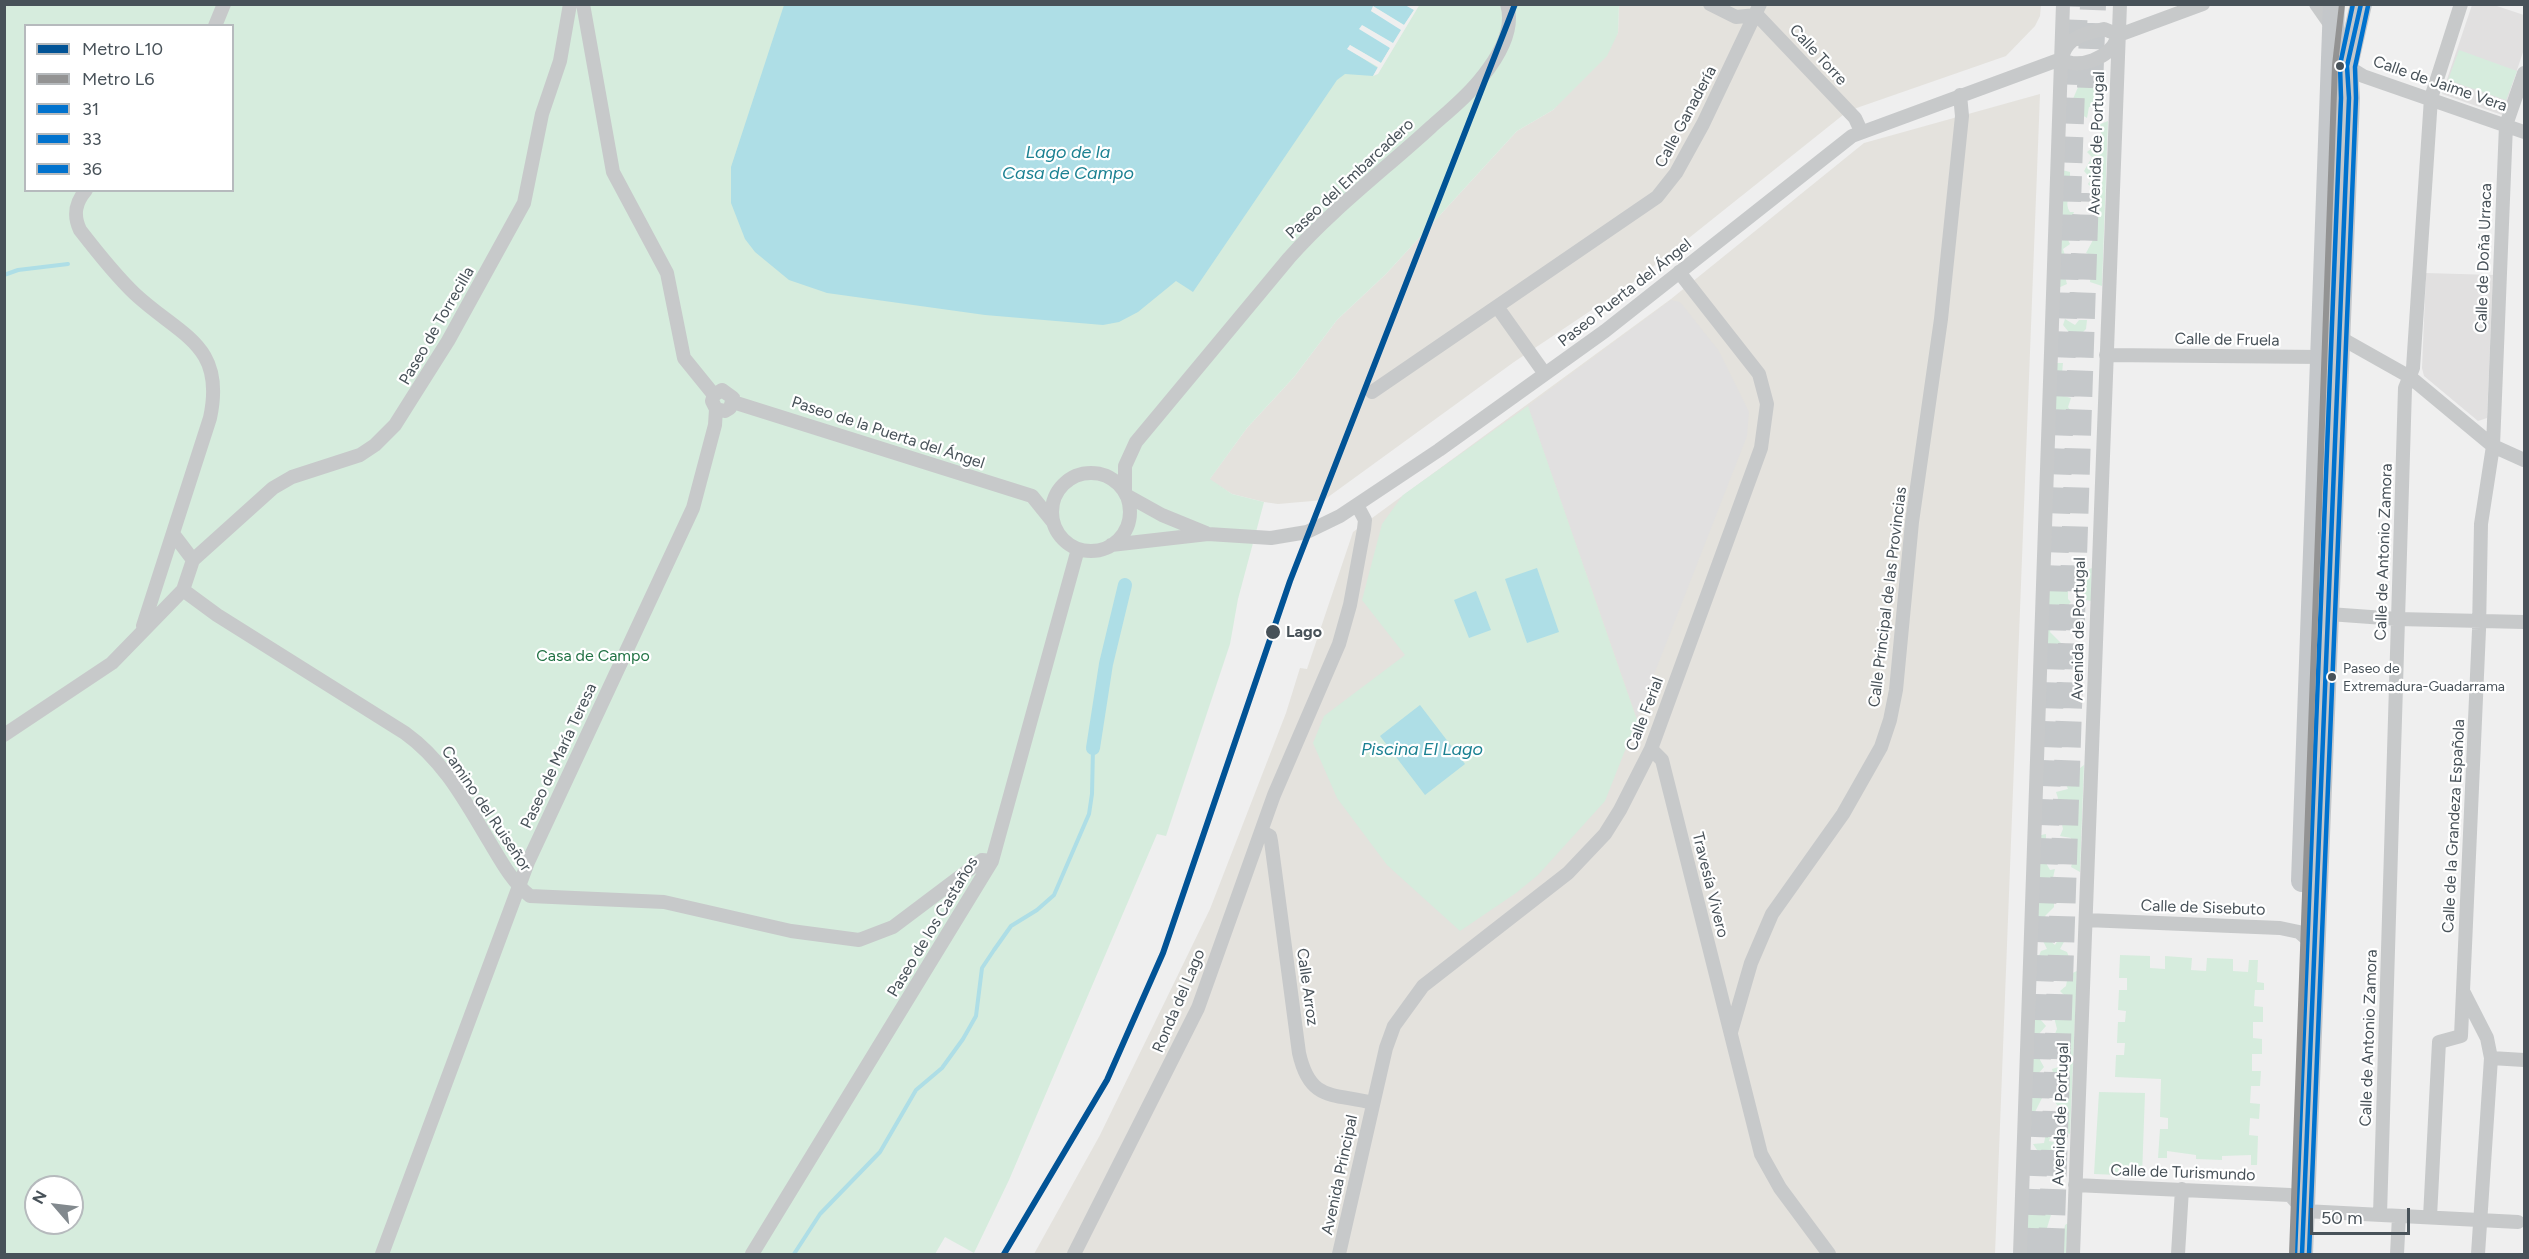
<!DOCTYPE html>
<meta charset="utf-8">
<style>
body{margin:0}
#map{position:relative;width:2529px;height:1259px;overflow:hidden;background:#efefef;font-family:Figtree,sans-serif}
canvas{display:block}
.frame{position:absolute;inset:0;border:6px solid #485259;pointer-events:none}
.legend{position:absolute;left:24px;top:24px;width:210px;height:168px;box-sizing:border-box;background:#fff;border:2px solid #b6babd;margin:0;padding:8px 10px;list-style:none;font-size:18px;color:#485259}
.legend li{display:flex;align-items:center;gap:12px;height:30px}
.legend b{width:30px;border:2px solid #b6babd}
.north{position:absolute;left:24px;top:1175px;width:60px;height:60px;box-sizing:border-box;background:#fff;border:2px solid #b6babd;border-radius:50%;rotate:298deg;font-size:16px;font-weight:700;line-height:24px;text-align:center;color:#485259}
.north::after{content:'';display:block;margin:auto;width:21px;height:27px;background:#82898e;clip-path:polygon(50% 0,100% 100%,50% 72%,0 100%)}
.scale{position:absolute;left:2310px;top:1208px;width:100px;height:27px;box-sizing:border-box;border:3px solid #485259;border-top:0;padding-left:8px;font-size:18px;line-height:21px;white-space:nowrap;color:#485259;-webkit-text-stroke:4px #fff;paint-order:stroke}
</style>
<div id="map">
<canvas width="2529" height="1259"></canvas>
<div class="frame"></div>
<ul class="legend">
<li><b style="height:8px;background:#015396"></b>Metro L10</li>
<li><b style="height:8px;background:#939393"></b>Metro L6</li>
<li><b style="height:8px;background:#0072ce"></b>31</li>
<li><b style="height:8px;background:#0072ce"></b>33</li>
<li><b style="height:8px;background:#0072ce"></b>36</li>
</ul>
<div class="north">N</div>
<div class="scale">50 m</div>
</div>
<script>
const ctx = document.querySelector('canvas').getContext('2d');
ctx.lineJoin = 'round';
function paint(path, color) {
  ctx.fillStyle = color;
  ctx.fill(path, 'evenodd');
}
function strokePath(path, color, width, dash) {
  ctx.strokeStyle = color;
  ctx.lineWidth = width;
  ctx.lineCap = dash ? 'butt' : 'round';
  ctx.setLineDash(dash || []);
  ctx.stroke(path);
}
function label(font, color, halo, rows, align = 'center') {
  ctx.font = font + ' Figtree,sans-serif';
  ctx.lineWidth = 4.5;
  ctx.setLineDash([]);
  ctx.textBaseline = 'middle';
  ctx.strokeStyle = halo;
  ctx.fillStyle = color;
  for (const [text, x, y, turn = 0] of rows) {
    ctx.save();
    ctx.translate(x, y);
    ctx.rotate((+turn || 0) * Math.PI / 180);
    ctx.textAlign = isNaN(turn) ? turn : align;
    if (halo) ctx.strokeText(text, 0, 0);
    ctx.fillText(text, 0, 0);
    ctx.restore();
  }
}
paint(new Path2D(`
 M1619 5H2041L2040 16 2035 26 2006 56 1848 111 1635 281 1514 362 1324 500 1278 504 1264 502 1232 494 1209 480 1247 428 1294 377 1337 320 1386 274 1517 131 1553 110 1618 33Z
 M2040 94 1995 1254H1034L1100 1135 1210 909 1286 713 1300 668 1307 669 1353 532 1671 299 1864 143Z`), '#e4e2dd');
paint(new Path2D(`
 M2472 5H2494L2524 15V49L2502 115 2442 94Z
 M2426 273 2493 275 2487 418 2478 421 2424 376 2422 368Z
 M1671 300 1680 302 1719 351 1749 412 1747 436 1637 718 1528 406Z`), '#e1e0e0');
paint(new Path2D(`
 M5 5H1619L1618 33 1607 56 1553 110 1517 131 1386 274 1337 320 1294 377 1247 428 1210 479 1232 494 1264 502 1238 599 1230 644 1166 836 1157 834 1009 1180 974 1253 945 1237 935 1254H5ZM26 26H232V190H26ZM36 1187H72V1223H36Z
 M2459 50 2517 71 2506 100 2448 80Z
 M2079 85 2095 87 2098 91 2094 97 2100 106 2089 107 2087 118 2082 115 2081 104 2072 101Z
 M2108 121 2102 286 2090 282 2091 270 2085 264 2090 260V255L2086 253 2093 240 2084 235 2086 228 2083 221 2091 220 2100 209 2090 201 2095 192 2088 184 2091 179 2084 171 2092 157 2087 152 2093 147 2092 139 2102 135 2098 125Z
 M2062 170 2070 172V183L2076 190C2069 196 2064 203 2070 212H2074L2069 224 2074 230 2068 240 2070 244 2063 249 2066 258 2071 262 2064 273 2067 284 2058 288Z
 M2065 319 2075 325 2079 320H2087L2086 329 2082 333 2092 338V347L2080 343 2077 355 2071 354 2067 344 2072 336 2063 325Z
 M2055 363H2063L2062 373 2069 382 2061 391 2064 396 2071 398 2068 407 2074 415 2069 419V425L2053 430Z
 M1528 406 1637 720 1605 801 1538 875 1516 893 1460 931 1387 865 1337 798 1313 743 1324 716 1405 655 1362 600 1382 524 1403 495Z
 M2092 568 2091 601 2080 599 2083 588 2075 580 2084 574V571Z
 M2049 570 2062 574 2060 586 2068 588V599L2071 602 2063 610V620H2058L2052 625 2050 632 2061 643 2057 649 2058 654 2053 659 2054 666 2044 669Z
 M2084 765 2080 872 2071 867 2074 857 2067 851 2072 846 2071 838 2060 836 2063 829 2061 820 2075 816V809L2068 804 2056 803 2058 798 2056 792 2068 789 2064 780Z
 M2046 834V846L2053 853 2045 861 2050 870 2055 869 2052 882 2061 890 2054 898V907L2045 916 2049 921 2045 925 2046 931 2035 934 2041 835Z
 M2061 935 2065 940 2060 949 2067 952 2069 957H2062L2057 966H2049L2048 960 2038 958 2041 951 2047 949 2043 941 2047 938 2055 945Z
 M2120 955 2150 956V968L2165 969V956L2192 958 2191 970 2206 971 2207 958 2233 959V971L2248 972 2249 960H2258L2257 982 2264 983V990H2255L2254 1006 2263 1007V1022H2253V1038L2262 1039V1054H2252V1071H2261L2260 1086H2251L2250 1103 2260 1104 2259 1119 2250 1118 2249 1135 2258 1136 2257 1165H2251V1155L2222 1156V1160L2196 1159V1155L2167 1151V1158H2158L2160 1129H2168V1118L2160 1117 2161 1079 2115 1077 2116 1055H2124L2125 1043H2117L2118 1022H2125L2126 1011 2118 1010 2119 990H2127V978H2119Z
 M2077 971 2070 1134 2062 1131 2067 1123 2058 1116 2060 1109 2053 1099 2058 1090 2051 1079 2054 1076 2052 1069 2059 1067 2062 1062 2059 1054 2064 1052V1038L2054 1036 2057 1029 2054 1017 2059 1018 2065 1013 2059 1002 2065 996 2060 991 2066 986 2068 975Z
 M2035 1008H2040V1019L2046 1026 2039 1034 2038 1045 2043 1048 2040 1060 2044 1067 2038 1074 2039 1079 2034 1084 2036 1094 2042 1098 2035 1112 2038 1121 2028 1123Z
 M2099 1092 2145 1093 2142 1176 2094 1174Z
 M2049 1132 2051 1134 2049 1141 2054 1142 2052 1148 2058 1152 2057 1160 2052 1161 2047 1157 2045 1160 2040 1159 2039 1155 2035 1154 2037 1150 2033 1144 2044 1143 2046 1133Z
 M2026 1198H2034L2037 1206 2051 1215 2046 1231H2036L2034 1235 2038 1245 2032 1248 2029 1254H2024Z
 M2068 1223 2066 1254H2048L2052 1250 2058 1248 2056 1241 2063 1236 2065 1225Z`), '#d6ecdd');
paint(new Path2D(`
 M1405 4 1414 10 1404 25 1374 7 1371 11 1402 29 1393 44 1362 25 1390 48 1381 63 1350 45 1348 49 1378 68 1373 76 1345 74 1337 80 1193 292 1176 281 1138 312 1119 322 1103 325 985 315 827 293 789 280 755 252 745 239 731 203V167L784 5Z
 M1537 568 1559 632 1527 643 1505 579Z
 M1476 591 1491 630 1469 638 1454 600Z
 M1420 705 1465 764 1425 795 1380 736Z`), '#aedee6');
paint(new Path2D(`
 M1420 4 1378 74 1373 76 1378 67 1347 49 1350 45 1381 63 1390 48 1359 29 1362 25 1393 43 1401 30 1371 11 1373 6 1404 25 1414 10 1405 5Z`), '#efefef');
strokePath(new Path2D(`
 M4 275 18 270 68 264
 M794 1254 820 1214 880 1152 916 1090 942 1068 963 1039 976 1016 982 968 994 950 1011 926 1037 910 1054 895 1089 814 1092 794 1093 748`), '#aedee6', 4);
strokePath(new Path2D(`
 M1093 748 1106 664 1125 585`), '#aedee6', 14);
strokePath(new Path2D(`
 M2090 88 2093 4
 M2031 1254 2075 4
 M2051 1254 2086 193`), '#c5c8ca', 26, [26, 13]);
strokePath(new Path2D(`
 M583 4 613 172 667 273 684 358 714 395
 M1710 4 1736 17 1757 15 1855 118 1861 131
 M2316 4 2332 27
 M215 26 224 4
 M2119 35 2203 4
 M2063 54C2069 36 2087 33 2104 29L2119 35
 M2061 59C2079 70 2109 58 2117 39
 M2345 65 2363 76 2524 132
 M86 190C75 203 73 215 80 230 97 252 115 275 135 294 180 336 226 344 210 418L143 626
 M1498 308 1545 374
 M2106 355 2321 357 2339 337 2410 377 2493 446 2524 460
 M1372 392 1657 197 1676 173 1703 124 1760 4
 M714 395 722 390 733 398 730 408 725 411 716 409
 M733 402 1032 496 1053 522
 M1052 512a39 39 0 1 1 78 0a39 39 0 1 1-78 0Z
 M1125 492V466L1136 442 1289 258C1331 210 1384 170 1431 127 1449 111 1469 95 1483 76 1499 56 1515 30 1507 4
 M1126 495 1162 515 1206 533
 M174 535 193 560
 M1111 545 1208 534 1271 538 1307 532 1340 516 1439 450 1605 331 1852 136 2061 59
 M183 590 217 615 405 733C444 761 465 801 489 841 501 861 512 882 530 896L664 902 791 931 859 940 893 927 982 860 992 861
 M2323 610 2329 614 2398 619 2524 622
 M4 735 112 663 183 590 193 560 273 488 292 477 360 455 375 445 395 425 448 341 524 203 542 114 560 61 570 4
 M1651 749 1662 760 1761 1154 1780 1188 1829 1254
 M1262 832 1270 836 1271 841 1299 1053C1310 1102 1333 1093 1373 1103
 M2086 920 2280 928 2299 932 2314 945
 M2464 993 2487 1038 2491 1058 2478 1254
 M1731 1032 1751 963 1772 914 1843 814 1881 747 1890 720 1896 690 1912 522 1941 319 1962 116 1960 95
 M2491 1058 2524 1060
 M2075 1185 2290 1195 2304 1211 2518 1222
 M2380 1215 2405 388 2413 368 2431 98 2461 4
 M2430 1217 2439 1042 2461 1036 2479 630 2481 524 2493 446 2506 125 2524 73
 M382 1254 528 862 693 508 715 425 716 409 712 401 714 395
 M752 1254 992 861 1078 549
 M1074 1254 1198 1008 1274 795 1339 644 1350 605 1364 529 1365 520 1357 505
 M1339 1254 1386 1048 1394 1026 1423 986 1568 873 1605 834 1620 810 1651 749 1761 448 1767 404 1759 374 1679 272
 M2020 1254 2063 4
 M2073 1254 2120 4
 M2178 1254 2182 1189
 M2397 1254 2399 1216`), '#c7c9ca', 14);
strokePath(new Path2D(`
 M2302 881 2334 4
 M2302 1254 2349 98 2347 66 2361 4`), '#c4c7ca', 22);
strokePath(new Path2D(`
 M2302 1254 2349 98 2347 66 2361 4`), '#0072ce', 4.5);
strokePath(new Path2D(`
 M2309 1254 2356 98 2355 67 2368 6`), '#0072ce', 4.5);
strokePath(new Path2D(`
 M2295 1254 2341 98 2340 65 2353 4`), '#0072ce', 4.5);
strokePath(new Path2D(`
 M1004 1254 1107 1080 1163 953 1290 581 1515 4`), '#015396', 6);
strokePath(new Path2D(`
 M2292 1254 2335 65 2342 4`), '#939393', 6);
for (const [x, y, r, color] of [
 [2340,66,5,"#485259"],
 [1273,632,8,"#485259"],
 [2332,677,5,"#485259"]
]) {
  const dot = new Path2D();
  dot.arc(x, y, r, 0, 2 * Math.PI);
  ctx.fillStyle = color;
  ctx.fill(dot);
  strokePath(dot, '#fff', 2);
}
label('14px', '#485259', '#fff', [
 ["Paseo de",2343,669],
 ["Extremadura-Guadarrama",2343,687]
], 'left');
label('16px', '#485259', '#fff', [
 ["Calle Torre",1818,55,47],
 ["Calle de Jaime Vera",2440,84,19],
 ["Calle Ganadería",1686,117,-62],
 ["Avenida de Portugal",2097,143,-88],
 ["Paseo del Embarcadero",1350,179,-43],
 ["Calle de Doña Urraca",2484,258,-88],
 ["Paseo Puerta del Ángel",1625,293,-38],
 ["Paseo de Torrecilla",437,326,-60],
 ["Calle de Fruela",2227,340,1],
 ["Paseo de la Puerta del Ángel",888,433,18],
 ["Calle de Antonio Zamora",2384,552,-88],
 ["Calle Principal de las Provincias",1888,597,-83],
 ["Avenida de Portugal",2079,629,-89],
 ["Calle Ferial",1645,714,-69],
 ["Paseo de María Teresa",559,756,-65],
 ["Camino del Ruiseñor",486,809,56],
 ["Calle de la Grandeza Española",2454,826,-87],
 ["Travesía Vivero",1710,885,76],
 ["Calle de Sisebuto",2203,908,2],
 ["Paseo de los Castaños",933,927,-59],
 ["Calle Arroz",1307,987,82],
 ["Ronda del Lago",1179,1001,-67],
 ["Calle de Antonio Zamora",2369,1038,-88],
 ["Avenida de Portugal",2061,1114,-88],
 ["Calle de Turismundo",2183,1173,2],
 ["Avenida Principal",1340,1175,-78]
]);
label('bold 16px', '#485259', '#fff', [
 ["Lago",1286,632]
], 'left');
label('16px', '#217244', '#fff', [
 ["Casa de Campo",593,656]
]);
label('italic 18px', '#1b8192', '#fff', [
 ["Lago de la",1068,153],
 ["Casa de Campo",1068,174],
 ["Piscina El Lago",1422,750]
]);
</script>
